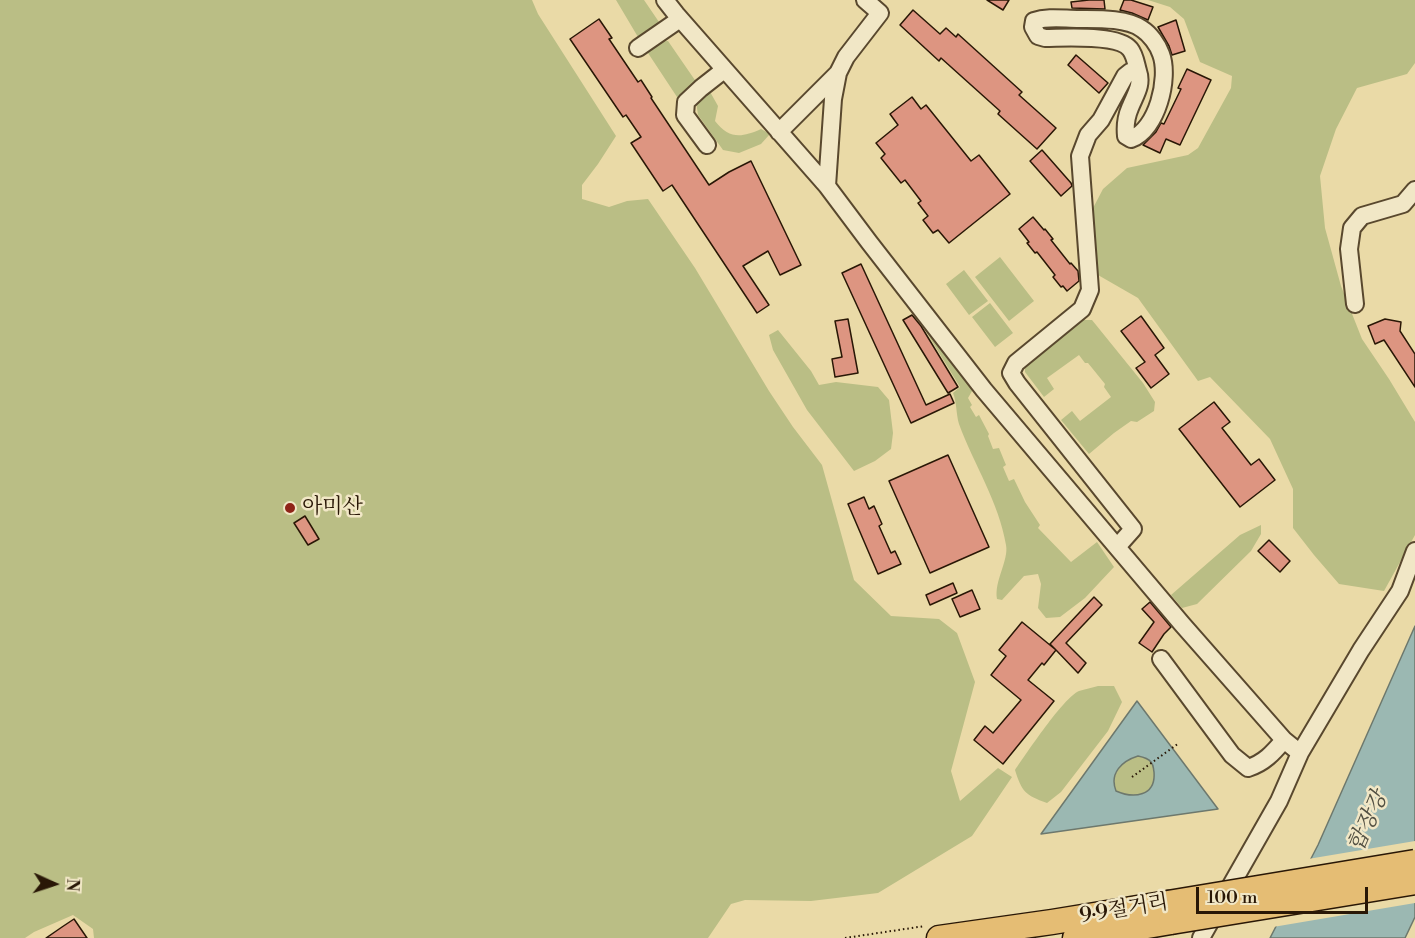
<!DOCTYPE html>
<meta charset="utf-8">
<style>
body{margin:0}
#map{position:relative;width:1415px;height:938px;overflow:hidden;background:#eadaa7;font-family:"Libre Bodoni",serif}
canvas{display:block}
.north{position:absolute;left:24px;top:854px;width:60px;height:60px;-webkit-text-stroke:4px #f1e7c6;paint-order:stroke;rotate:93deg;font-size:16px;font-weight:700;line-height:24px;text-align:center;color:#291706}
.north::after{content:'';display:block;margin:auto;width:21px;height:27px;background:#291706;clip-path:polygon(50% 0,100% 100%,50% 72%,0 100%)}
.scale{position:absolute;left:1196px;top:887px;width:172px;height:27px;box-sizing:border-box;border:3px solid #291706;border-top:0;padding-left:8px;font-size:18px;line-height:21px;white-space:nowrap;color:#291706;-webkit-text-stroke:4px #f1e7c6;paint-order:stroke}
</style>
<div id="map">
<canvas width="1415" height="938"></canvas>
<div class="north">N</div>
<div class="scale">100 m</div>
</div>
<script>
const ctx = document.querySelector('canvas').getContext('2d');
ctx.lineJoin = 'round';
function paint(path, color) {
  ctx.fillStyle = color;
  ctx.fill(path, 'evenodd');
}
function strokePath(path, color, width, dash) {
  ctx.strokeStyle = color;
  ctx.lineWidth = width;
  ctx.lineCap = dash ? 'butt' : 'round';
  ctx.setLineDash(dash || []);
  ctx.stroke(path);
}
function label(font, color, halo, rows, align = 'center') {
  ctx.font = font + ' "Libre Bodoni","Noto Serif KR",serif';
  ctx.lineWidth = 5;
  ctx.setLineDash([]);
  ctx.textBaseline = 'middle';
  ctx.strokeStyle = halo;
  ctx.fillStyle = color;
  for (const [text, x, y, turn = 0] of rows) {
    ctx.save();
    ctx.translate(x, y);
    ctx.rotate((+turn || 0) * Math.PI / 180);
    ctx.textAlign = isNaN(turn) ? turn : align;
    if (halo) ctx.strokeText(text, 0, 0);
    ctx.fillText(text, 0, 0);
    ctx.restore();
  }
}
paint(new Path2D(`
 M0 0H532L538 14 616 136 598 164 582 185V199L609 207 627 201 648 199 695 268 769 391 793 427 822 465 854 580 891 616 939 619 957 633 975 682 951 771 960 801 998 768 1012 777 972 836 878 893 811 901 745 900 731 904 708 938H94L93 929 73 915 34 932 25 938H0Z
 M616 0H644L659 22 653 30 638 37Z
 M1148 0H1415V63L1407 74 1357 88 1336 129 1320 176 1325 228 1341 286 1362 339 1389 379 1415 422V535L1384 591 1339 584 1314 555 1293 528V489L1270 439 1210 377 1198 381 1138 298 1098 275 1092 210 1103 189 1127 168 1188 155 1198 148 1231 88 1232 76 1200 62 1184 19 1170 7Z
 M668 41 699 86 679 100 648 53 657 42Z
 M709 90 718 106 715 121C729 139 741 138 761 129L770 134 761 144 739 153 723 150 698 115 696 101Z
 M869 255 975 386 968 398 972 405 970 407 976 417 979 415 989 434 988 436 993 449 999 448 1006 465 1003 467 1009 481 1014 479 1025 502 1040 525 1038 528 1071 562 1097 542 1114 567 1085 598 1060 617 1046 618 1038 608 1041 584 1038 574 1024 576 1002 600 997 599C994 581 1009 560 1006 545 999 502 974 465 959 424 956 414 957 403 953 393L960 387 914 312 910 309Z
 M1000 257 1034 301 1009 321 975 277Z
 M964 270 988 301 969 315 946 284Z
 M990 303 1013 333 995 347 972 317Z
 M1079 320H1092L1143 383 1155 402 1154 411 1137 422 1131 421 1114 433 1089 454 1061 420 1072 411 1080 421 1111 397 1104 387 1105 384 1088 363H1085L1079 355 1047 378 1054 389 1044 397 1025 372V367Z
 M778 330 811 371 819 385 836 382 878 387 889 400 893 433 891 449 875 461 854 471 807 410 773 350 769 335Z
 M1261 525V534L1251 551 1197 604 1182 608 1171 595 1240 535Z
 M1098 686H1114L1122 702 1108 731 1061 792 1047 803C1025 795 1022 792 1015 770 1027 753 1063 698 1079 691 1085 689 1092 688 1098 686Z
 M1138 756C1143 757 1148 758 1151 762 1154 766 1153 767 1154 771 1156 796 1134 799 1116 791 1110 773 1122 761 1138 756Z`), '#babe85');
const water = new Path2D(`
 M1415 626V917L1405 938H1270L1318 845Z
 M1137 701 1218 809 1041 834ZM1138 756C1143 757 1148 758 1151 762 1154 766 1153 767 1154 772 1156 796 1134 799 1116 791 1109 773 1122 761 1138 756Z`);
paint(water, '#9bb8b2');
strokePath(water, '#6d786d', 1.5);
paint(new Path2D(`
 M1415 841V903L1273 927 1308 859Z`), '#eadaa7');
const building = new Path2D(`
 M987 0H1009L1003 10Z
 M1089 0H1104L1105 9 1072 8 1071 2Z
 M1124 0H1131L1153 7 1148 20 1132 13 1120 10Z
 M913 10 940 34 946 28 956 37 958 34 1022 92 1019 95 1056 128 1037 149 998 114 1000 111 941 58 939 61 900 25Z
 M599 19 612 38 609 39 638 82 641 80 652 97 651 98 709 185 729 172 751 161 801 265 780 275 768 251 743 266 769 305 757 313 672 185 663 191 631 143 641 137 626 115 623 117 570 39Z
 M1176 20 1185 51 1172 55 1169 46 1158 27Z
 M1076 55 1108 83 1099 93 1068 65Z
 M1187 69 1211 80 1180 145 1166 139 1160 153 1143 145 1156 132 1161 123 1164 124 1181 89 1178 88Z
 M912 97 921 109 926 105 971 161 979 155 1010 194 949 243 938 230 933 233 923 220 928 216 918 203 921 201 905 180 901 183 881 158 885 154 876 143 898 125 890 114Z
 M1042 150 1071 183 1072 186 1061 196 1030 161Z
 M1033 217 1044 230 1045 229 1053 239 1051 240 1070 264 1071 263 1078 271 1079 281 1067 291 1063 286 1061 287 1053 277 1055 275 1037 252 1035 253 1027 243 1029 242 1019 229Z
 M861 264 926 405 950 394 954 403 911 423 842 273Z
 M912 315 921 326 958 387 948 393 903 320Z
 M1141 316 1164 348 1155 355 1169 374 1151 388 1136 368 1145 362 1121 331Z
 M848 319 858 373 835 377 832 359 842 357 835 321Z
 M1385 319 1401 322 1400 331 1415 354V387L1384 340 1375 344 1368 326Z
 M1214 402 1230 422 1222 428 1251 465 1259 459 1275 480 1240 507 1179 429Z
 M948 455 989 547 930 573 889 481Z
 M864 497 869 509 874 506 882 524 879 526 891 553 895 551 901 564 878 574 848 504Z
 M305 516 319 539 308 545 294 523Z
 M1269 540 1290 561 1280 572 1258 551Z
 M953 583 957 593 930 605 926 595Z
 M972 590 980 609 960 617 952 599Z
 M1094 597 1102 605 1066 643 1086 663 1078 673 1056 650 1044 665 1042 663 1028 680 1054 701 1003 764 974 740 985 726 993 733 1021 700 991 675 1006 656 999 650 1022 622 1056 650 1050 644Z
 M1150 602 1171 627 1164 634 1152 652 1139 643 1154 622 1142 609Z
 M74 919 87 938H46L62 927Z`);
paint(building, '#dd9581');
strokePath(building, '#291706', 1.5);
const minor = new Path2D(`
 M665 0 676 14 827 186 869 242 984 390 1182 624 1284 740 1300 753
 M638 48 680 19
 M779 132 838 73
 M707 145 685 115 686 102 701 88 724 70
 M827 186 833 99 838 73 846 57 880 13 865 0
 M1355 304 1349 249 1352 228 1362 216 1403 204 1415 190
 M1117 547 1133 529 1017 383 1011 373 1016 363 1082 309 1090 290 1080 156 1088 135 1101 120 1125 76 1130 72 1138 71C1143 85 1135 95 1130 108 1126 117 1125 126 1126 136L1131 139C1157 130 1170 78 1161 54 1158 45 1150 34 1142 29 1127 18 1098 19 1079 19 1064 19 1048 16 1034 21L1033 27 1038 36 1045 38C1065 38 1118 34 1130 49 1135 55 1136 64 1138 71
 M1161 659 1232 755 1248 768C1264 763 1273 753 1284 740
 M1201 938 1279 801 1300 753 1361 650 1400 591 1415 551`);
const highway = new Path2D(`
 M939 938 1052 922 1168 903
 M1075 938 1171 922`);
strokePath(minor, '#59482e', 20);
strokePath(highway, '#291706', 27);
strokePath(new Path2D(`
 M1132 777 1179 743
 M845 938 925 926`), '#291706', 2, [1.5, 3]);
strokePath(minor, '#f1e7c6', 16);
strokePath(highway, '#e5bd74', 24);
const highwayBridge = new Path2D(`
 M1168 903 1415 862
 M1171 922 1415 882`);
strokePath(highwayBridge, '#291706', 27, []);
strokePath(highwayBridge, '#e5bd74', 24);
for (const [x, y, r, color] of [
 [290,508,6,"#8f2418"]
]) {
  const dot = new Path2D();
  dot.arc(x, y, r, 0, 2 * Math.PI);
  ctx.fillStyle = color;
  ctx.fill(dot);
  strokePath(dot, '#f1e7c6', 2);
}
label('21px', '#291706', '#f1e7c6', [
 ["아미산",302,508]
], 'left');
label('21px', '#291706', '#f1e7c6', [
 ["9·9절거리",1124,910,-9]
]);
label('italic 22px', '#514f42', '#f1e7c6', [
 ["합장강",1369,822,-66]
]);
</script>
